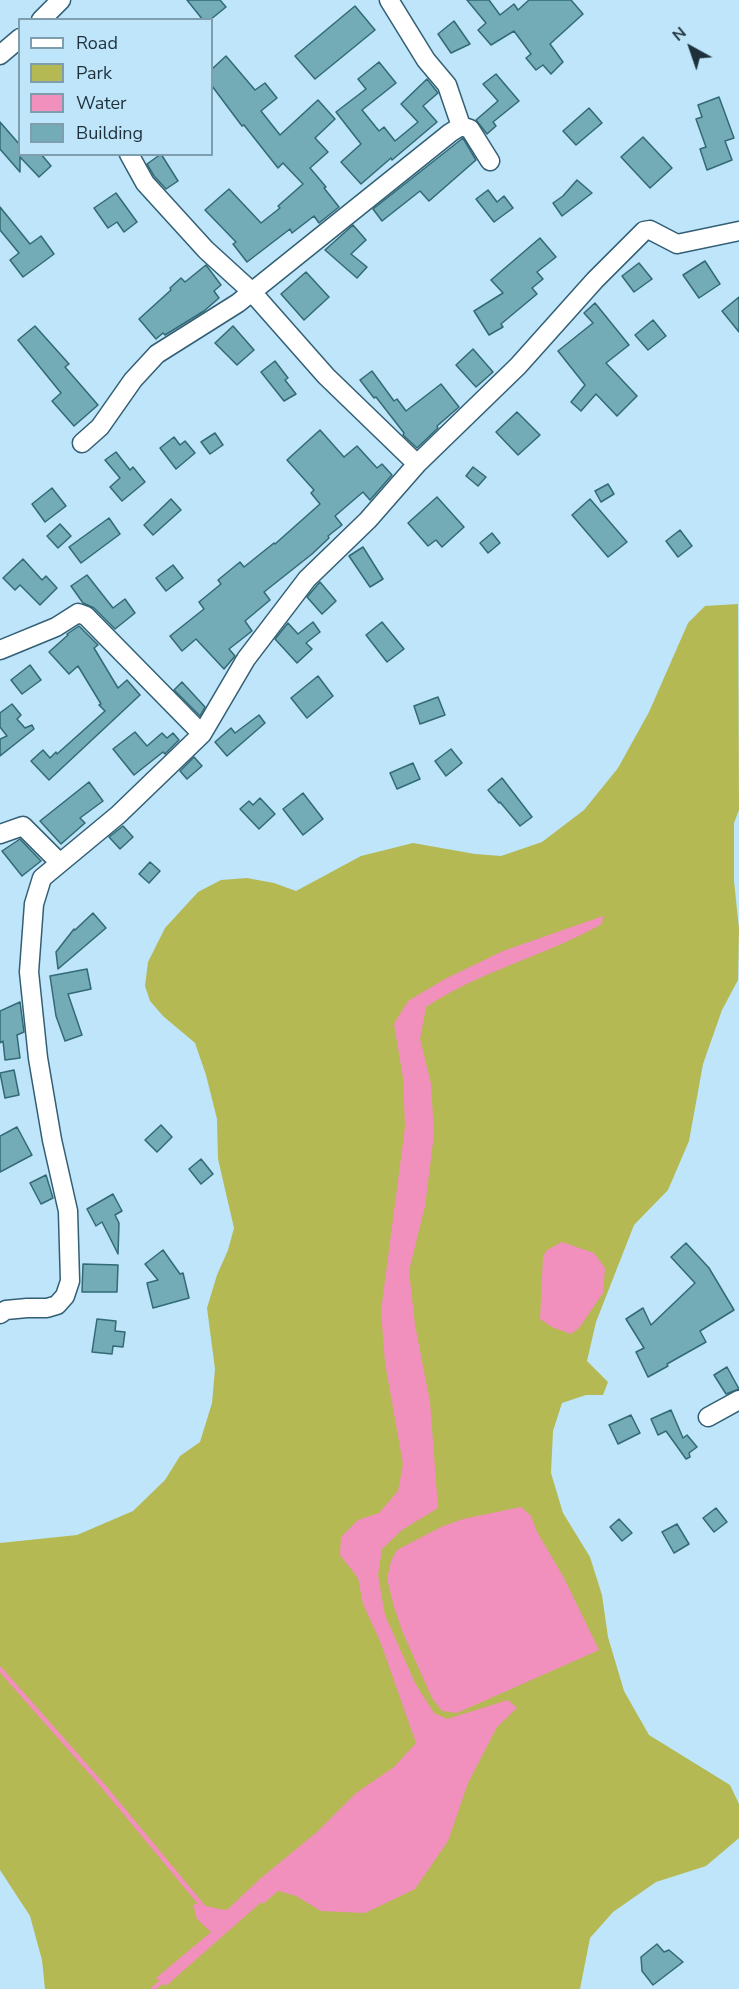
<!DOCTYPE html>
<style>
body{margin:0}
#map{position:relative;width:739px;height:1989px;overflow:hidden;background:#bee5f9;font-family:"Nunito Sans",sans-serif}
canvas{display:block}
.legend{position:absolute;left:18px;top:18px;width:195px;height:138px;box-sizing:border-box;background:#bee5f9;border:2px solid #7e9dad;margin:0;padding:8px 10px;list-style:none;font-size:18px;color:#1e313b}
.legend li{display:flex;align-items:center;gap:12px;height:30px}
.legend b{width:30px;border:2px solid #7e9dad}
.north{position:absolute;left:661px;top:18px;width:60px;height:60px;-webkit-text-stroke:4px #bee5f9;paint-order:stroke;rotate:320deg;font-size:16px;font-weight:700;line-height:24px;text-align:center;color:#1e313b}
.north::after{content:'';display:block;margin:auto;width:21px;height:27px;background:#1e313b;clip-path:polygon(50% 0,100% 100%,50% 72%,0 100%)}
</style>
<div id="map">
<canvas width="739" height="1989"></canvas>
<ul class="legend">
<li><b style="height:8px;background:#fff"></b>Road</li>
<li><b style="height:16px;background:#b5b954"></b>Park</li>
<li><b style="height:16px;background:#f18fbd"></b>Water</li>
<li><b style="height:16px;background:#73abb6"></b>Building</li>
</ul>
<div class="north">N</div>
</div>
<script>
const ctx = document.querySelector('canvas').getContext('2d');
ctx.lineJoin = 'round';
function paint(path, color) {
  ctx.fillStyle = color;
  ctx.fill(path, 'evenodd');
}
function strokePath(path, color, width, dash) {
  ctx.strokeStyle = color;
  ctx.lineWidth = width;
  ctx.lineCap = dash ? 'butt' : 'round';
  ctx.setLineDash(dash || []);
  ctx.stroke(path);
}
paint(new Path2D(`
 M738 604 739 810 734 823V881L739 929 738 980 722 1010 703 1064 689 1141 668 1190 634 1225 596 1322 587 1361 608 1382 603 1395H586L562 1403 553 1431 551 1473 563 1513 590 1557 602 1595 608 1637 624 1691 649 1735 730 1785 739 1804V1838L706 1866 656 1882 613 1912 590 1938 580 1989H45L42 1960 30 1916 0 1870V1543L77 1535 133 1511 165 1480 180 1456 200 1442 212 1403 215 1369 207 1308 217 1275 228 1250 234 1228 218 1159 217 1119 206 1075 195 1043 163 1016 150 1001 145 986 148 962 165 928 198 892 221 880 247 878 274 883 296 891 361 856 413 843 475 854 501 856 542 842 584 810 618 768 649 712 688 623 705 606Z`), '#b5b954');
paint(new Path2D(`
 M603 916 602 924C545 956 480 971 426 1007L420 1039 431 1084 434 1134 425 1206 409 1271 415 1325 430 1402 438 1508 402 1530 382 1549 378 1575 385 1615 415 1683 434 1713 447 1719 508 1700 517 1708 497 1727 468 1783 448 1841 415 1889 365 1913 321 1911 296 1896 275 1890 166 1986 156 1978 211 1932 197 1919 193 1904C206 1905 215 1909 227 1910L261 1878 317 1832 356 1793 394 1767 416 1743 380 1641 363 1604 358 1578 340 1555 341 1537 358 1520 379 1513 398 1491 403 1464 385 1363 381 1311 405 1127 403 1078 394 1024 408 1001 445 979 503 951Z
 M562 1242 594 1253 605 1268 603 1293 579 1328 571 1334 552 1327 540 1319 543 1257 547 1250Z
 M521 1507 531 1516 537 1532 564 1578 599 1650 457 1713 442 1711 432 1698 403 1633 394 1607 387 1579 391 1561 397 1550 441 1527 463 1519Z`), '#f18fbd');
strokePath(new Path2D(`
 M0 1669 104 1787 205 1909
 M263 1901 279 1887
 M153 1989 165 1979`), '#f18fbd', 4.5);
const building = new Path2D(`
 M187 0H220L226 7 210 20H203Z
 M467 0H489L500 15 514 4 518 10 529 0H571L583 14 550 44 563 62 551 74 543 65 536 70 526 58 531 54 514 31 491 45 478 30 486 23Z
 M355 6 375 30 315 79 295 56Z
 M454 21 470 44 451 53 438 34Z
 M226 56 255 90 265 83 277 98 261 111 280 135 318 100 335 119 315 138 328 152 310 168 326 187 324 188 339 207 319 223 314 216 292 233 290 229 247 262 233 244 236 242 205 210 229 189 261 223 280 208 278 206 303 184 283 163 278 168 244 125 242 126 212 86V69Z
 M379 62 396 83 362 110 379 131 384 127 395 141 418 122 401 104 427 79 438 93 423 106 437 122 392 160 391 158 361 184 341 162 361 144 336 112 366 89 358 79Z
 M496 74 519 101 493 122 496 126 487 134 476 120 498 101 483 84Z
 M719 97 734 138 725 141 732 160 707 170 700 149 706 147 696 119 702 117 698 105Z
 M589 108 602 123 576 145 563 131Z
 M0 122 20 145V154H41L51 166 39 177 20 157V172L0 149Z
 M643 137 672 168 650 188 621 157Z
 M463 138 476 160 429 201 420 191 382 221 373 209Z
 M161 154 178 181 166 189 154 176 147 164Z
 M577 180 592 193 562 216 553 203 563 196Z
 M488 190 497 202 504 196 513 208 494 222 476 199Z
 M116 193 137 222 124 232 117 222 108 228 94 208Z
 M0 207 30 244 41 236 54 254 23 277 10 260 19 253 0 230Z
 M353 225 366 240 351 254 367 267 357 278 325 250Z
 M540 238 556 257 537 272 543 279 532 288 537 294 501 324 503 327 489 335 474 311 503 293 491 280Z
 M705 261 720 284 699 298 683 275Z
 M639 263 652 279 634 292 622 276Z
 M206 265 221 285 214 291 219 298 204 311 165 335 163 333 156 339 139 319 171 290 170 288 181 278 185 282Z
 M306 272 329 297 304 320 281 294Z
 M739 297V332L722 311Z
 M595 303 629 345 606 363 637 396 617 416 596 394 581 411 571 402 585 385 558 351 593 323 584 313Z
 M653 320 666 336 648 350 635 335Z
 M35 326 69 364 65 367 98 405 74 426 52 401 61 393 18 340Z
 M233 326 254 350 237 365 215 343Z
 M473 349 493 372 476 387 456 365Z
 M275 361 288 378 285 380 296 394 284 401 261 372Z
 M372 371 394 401 397 399 406 411 441 384 459 407 437 426 438 428 417 448 403 435 404 433 376 397 374 398 360 380Z
 M517 412 540 435 518 455 496 432Z
 M320 430 344 457 357 446 377 468 382 464 392 475 370 500 363 492 335 516 342 525 328 536 329 538 312 554 264 592 270 600 245 621 252 631 229 649 235 656 224 669 196 639 182 651 170 636 204 609 199 602 221 584 218 580 240 562 244 567 274 543 275 544 320 504 311 493 314 490 287 460Z
 M215 433 223 445 210 454 201 442Z
 M174 437 180 445 185 441 195 453 176 469 160 448Z
 M116 452 130 470 133 467 145 482 122 501 110 487 120 478 105 460Z
 M473 467 486 477 478 486 466 476Z
 M608 484 614 494 601 502 595 491Z
 M52 488 66 506 45 522 32 504Z
 M437 497 464 527 442 547 436 540 428 546 408 523Z
 M171 499 181 510 153 535 144 525Z
 M590 499 627 542 608 557 572 515Z
 M109 518 120 534 81 563 69 547Z
 M60 524 71 536 58 548 47 536Z
 M680 530 692 546 678 557 666 541Z
 M492 533 500 543 488 553 480 543Z
 M363 547 383 579 370 587 349 556Z
 M23 559 42 580 46 576 57 588 40 605 20 585 15 590 3 578Z
 M173 565 183 578 166 591 156 578Z
 M87 575 113 608 125 599 135 613 115 629 94 608 83 603 71 586Z
 M320 582 336 601 322 614 307 597Z
 M313 622 320 632 306 643 312 649 297 663 275 639 288 623 298 634Z
 M382 622 404 649 387 662 366 635Z
 M79 626 98 645 94 648 118 688 127 680 140 695 49 780 31 761 43 750 50 758 56 752 57 754 105 711 99 705 101 704 78 666 69 674 49 652 68 635 67 634Z
 M30 665 41 680 22 694 11 680Z
 M318 676 333 696 307 718 291 698Z
 M182 682 205 707 200 716 174 690Z
 M438 697 445 715 420 724 414 706Z
 M12 704 21 715 17 719 25 728 32 725 34 729 0 756V739L7 736 0 727V713Z
 M259 715 265 723 227 756 215 742 231 728 235 733Z
 M135 732 147 746 162 733 167 738 173 733 179 740 165 754 163 752 134 775 113 749Z
 M451 749 462 763 446 776 435 761Z
 M194 757 202 766 187 779 180 771Z
 M413 763 420 779 397 789 390 773Z
 M502 778 532 817 520 826 500 802 499 803 488 790Z
 M89 782 103 801 80 818 85 823 61 844 40 821Z
 M303 793 323 819 303 835 283 809Z
 M260 798 275 814 259 829 240 809 249 801 253 805Z
 M123 826 133 837 120 849 109 837Z
 M20 839 41 861 22 876 2 851Z
 M150 862 160 871 149 883 139 874Z
 M93 913 106 928 58 969 56 952 74 929 75 930Z
 M87 969 91 989 68 994 82 1035 65 1041 56 1016 50 976Z
 M20 1002 24 1032 17 1035 20 1058 5 1060 3 1041 0 1043V1011Z
 M14 1070 19 1095 5 1098 0 1073Z
 M161 1125 172 1137 157 1152 145 1140Z
 M17 1127 32 1155 0 1172V1136Z
 M201 1159 213 1174 201 1184 189 1169Z
 M46 1175 53 1198 41 1204 30 1183Z
 M113 1194 122 1211 115 1215 119 1223 118 1254 102 1222 96 1226 87 1209Z
 M686 1243 709 1268 734 1310 700 1331 706 1342 667 1364 668 1366 648 1377 636 1352 644 1348 626 1319 643 1308 651 1325 695 1283 671 1257Z
 M163 1250 180 1274 183 1273 189 1298 153 1308 147 1283 158 1280 145 1264Z
 M83 1264 118 1265 117 1292H82Z
 M97 1319 116 1321 115 1331 125 1332 123 1347 113 1346 112 1354 92 1352Z
 M727 1367 739 1389 726 1394 714 1375Z
 M671 1410 683 1438 687 1435 697 1447 689 1453 690 1457 686 1459 666 1431 658 1435 651 1419Z
 M631 1415 640 1433 618 1444 609 1425Z
 M716 1508 727 1522 714 1532 703 1518Z
 M619 1519 632 1533 622 1541 610 1527Z
 M677 1524 689 1544 674 1553 662 1532Z
 M657 1944 664 1952 669 1950 683 1962 653 1985 642 1971 641 1957Z`);
paint(building, '#73abb6');
strokePath(building, '#326a75', 1.5);
const minor = new Path2D(`
 M389 0 426 60 447 85 461 126
 M41 20 61 0
 M0 55 20 38
 M129 154 145 183 206 250 251 291 326 376 417 464
 M82 443 100 427 133 380 157 354 238 303 450 133 461 126 470 129 490 161
 M0 650 56 627 78 613 86 616 202 734
 M0 834 23 826 59 862
 M0 1314 6 1310 27 1308H47L57 1305 65 1296 70 1281 68 1211 52 1140 38 1058 29 972 34 904 42 878 118 815 202 734 246 659 307 579 368 520 417 464 518 366 595 280 644 231 650 230 677 244 739 231
 M708 1417 739 1400`);
strokePath(minor, '#325f75', 21);
strokePath(minor, '#fff', 18);
</script>
